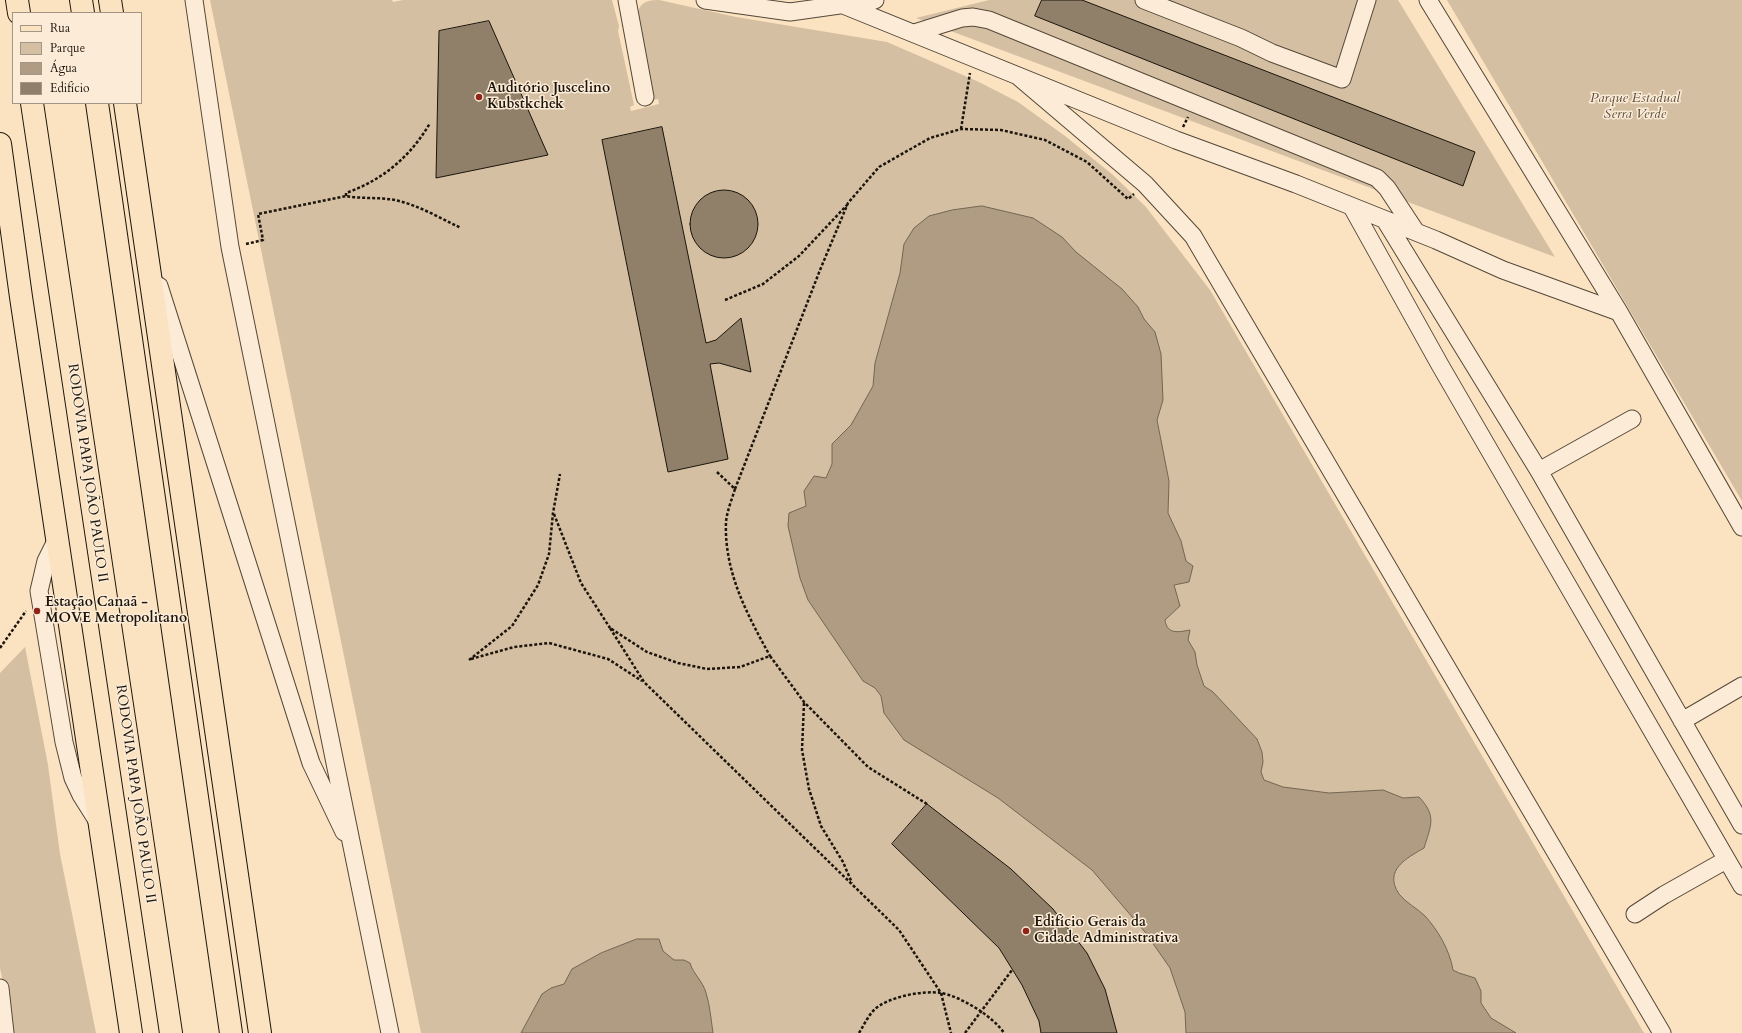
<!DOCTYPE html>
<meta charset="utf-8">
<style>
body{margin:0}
#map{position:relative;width:1742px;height:1033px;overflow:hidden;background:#fbe2c1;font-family:Cardo,serif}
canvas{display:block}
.legend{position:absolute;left:12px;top:12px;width:130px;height:92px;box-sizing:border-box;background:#fcecd7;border:1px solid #a29686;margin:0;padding:5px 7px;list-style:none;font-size:12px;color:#1c150c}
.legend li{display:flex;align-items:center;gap:8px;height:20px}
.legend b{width:20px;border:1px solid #a29686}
</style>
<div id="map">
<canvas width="1742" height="1033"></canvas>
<ul class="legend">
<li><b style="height:5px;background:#fbe2c1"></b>Rua</li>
<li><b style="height:11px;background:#d5bfa2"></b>Parque</li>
<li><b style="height:11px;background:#af9c83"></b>Água</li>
<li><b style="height:11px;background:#90806a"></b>Edifício</li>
</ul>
</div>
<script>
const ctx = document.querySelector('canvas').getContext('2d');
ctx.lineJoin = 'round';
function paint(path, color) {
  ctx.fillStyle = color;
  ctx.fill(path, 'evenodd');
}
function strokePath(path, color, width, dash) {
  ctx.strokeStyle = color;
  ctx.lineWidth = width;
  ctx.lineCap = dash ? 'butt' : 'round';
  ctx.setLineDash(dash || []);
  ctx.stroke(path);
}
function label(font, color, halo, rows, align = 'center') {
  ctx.font = font + ' Cardo,serif';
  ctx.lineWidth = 3;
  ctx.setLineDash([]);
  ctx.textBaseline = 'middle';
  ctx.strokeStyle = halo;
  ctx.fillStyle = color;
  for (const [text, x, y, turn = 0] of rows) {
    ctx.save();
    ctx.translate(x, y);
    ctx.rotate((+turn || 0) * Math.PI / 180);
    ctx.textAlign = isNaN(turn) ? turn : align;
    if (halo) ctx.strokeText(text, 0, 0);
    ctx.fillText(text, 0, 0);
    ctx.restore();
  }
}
paint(new Path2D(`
 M210 0H392L393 2 403 0H612L619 26 618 31 634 105 630 107 631 111 659 104 658 99 653 100 637 22C637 5 643 0 659 0L736 17 887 42 979 82 1018 102 1065 136 1113 175 1146 207 1210 290 1644 1033H421Z
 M989 0H1398L1555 257 916 18Z
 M1447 0H1742V501Z
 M25 647 48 765 60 854 96 1033H14L0 968V673Z`), '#d5bfa2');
const water = new Path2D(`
 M982 206 1033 218 1062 237 1076 252 1122 289 1138 307 1144 319 1155 332 1161 354 1163 400 1157 420 1169 481 1168 513 1181 541 1186 561 1193 566 1189 582 1174 585 1180 606 1165 620C1167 635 1179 632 1190 630L1188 640 1195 652 1197 665 1204 686 1213 692 1257 739 1262 752 1263 762 1261 772 1264 780 1283 787 1329 793 1383 790 1403 798 1419 797C1437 816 1431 825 1424 848 1407 858 1383 870 1399 894 1406 903 1417 908 1425 916 1438 930 1450 951 1453 970L1459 973 1475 978 1481 991V1003L1491 1018 1516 1033H1186L1185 1012 1170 968 1145 932 1092 870 998 798 904 740 884 713 881 696 875 688 863 681 808 600 800 578 788 526 789 513 806 506 804 491 814 476 826 478 832 464V444L851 425 873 386 875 363 900 273 904 244 914 228 929 216 952 210Z
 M637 939H659L663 951 674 960H684L690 963C693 974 703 981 706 993 710 1005 711 1020 713 1033H521L542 994 551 988 564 984 572 969 601 953Z`);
paint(water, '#af9c83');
strokePath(water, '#746653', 1);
const building = new Path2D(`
 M1042 0H1082L1475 152 1463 186 1035 16Z
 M489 21 548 155 436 178 439 31Z
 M662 127 706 343 716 340 741 318 751 372 719 363 710 364 728 459 668 472 602 140Z
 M690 224a34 34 0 1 1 68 0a34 34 0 1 1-68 0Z
 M927 804 1011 869 1053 909 1087 953 1105 989 1117 1033H1041L1039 1021 1022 985 999 948 892 844Z`);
paint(building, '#90806a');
strokePath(building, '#1c150c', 1);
const minor = new Path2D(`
 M194 0 230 247 390 1033
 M627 0 645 97
 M705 0 790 12 875 0
 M831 0 1176 140 1296 184 1436 240 1503 270 1619 312
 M1144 0 1241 38 1272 53 1342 79 1367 0
 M1428 0 1619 312 1742 527
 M914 33 962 18 973 17 989 20 1377 178 1387 188 1416 232
 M1019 77 1145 184 1193 236 1662 1033
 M1352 207 1440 365 1742 886
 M1385 220 1539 471 1742 825
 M159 286 311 763 344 832
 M1539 471 1632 419
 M58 537 46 561 39 591 64 742 73 778 81 795 98 822
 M1682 721 1742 686
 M1635 914 1664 895 1726 860
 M0 988 5 1033`);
const major = new Path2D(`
 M110 0 112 13
 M125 103 260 1033
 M0 144 21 297 131 1033`);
const highway = new Path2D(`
 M17 0 19 13
 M81 0 83 13
 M32 103 171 1033
 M97 103 231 1033`);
strokePath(minor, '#544839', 19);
strokePath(major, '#1c150c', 24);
strokePath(highway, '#1c150c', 24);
strokePath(new Path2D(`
 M1183 127 1188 117
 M961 129 970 73
 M346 196V193C383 180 411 156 430 123
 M246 244 263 240 258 214 346 196C362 199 379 197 395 200 418 205 440 218 461 228
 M725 300 763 284 799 256 847 205
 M717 472 735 489C732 499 727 511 726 522 724 572 747 614 770 656
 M735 489 820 270 848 203 879 167 930 138 961 129 1001 130 1045 140 1087 162 1128 199 1134 194
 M554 514 581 583 610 628
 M0 648 26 611
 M471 659 514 647 549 643 608 659 642 681
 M469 660 512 626 538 585 549 554 553 513 560 474
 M804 703 802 750 809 789 821 826 843 862 852 883
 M927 804 868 767 804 702 770 656 740 667 707 669 678 663 647 652 610 628 644 682 899 930 941 993 951 1033
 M859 1033C864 1025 868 1016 874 1010 887 997 923 990 941 993 960 996 994 1017 1004 1033
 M965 1033 1012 970`), '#1c150c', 2.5, [3, 2]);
strokePath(minor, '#fcecd7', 17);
strokePath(major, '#fbe2c1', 22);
strokePath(highway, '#fbe2c1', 22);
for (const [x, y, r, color] of [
 [479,97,4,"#8f2418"],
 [37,611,4,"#8f2418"],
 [1026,931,4,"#8f2418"]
]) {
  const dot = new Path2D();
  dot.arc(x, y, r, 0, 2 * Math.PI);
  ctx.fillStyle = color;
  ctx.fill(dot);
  strokePath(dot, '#fcecd7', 1.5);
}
label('bold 14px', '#1c150c', '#fcecd7', [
 ["Auditório Juscelino",487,89],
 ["Kubstkchek",487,105],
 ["Estação Canaã -",45,603],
 ["MOVE Metropolitano",45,619],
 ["Edifício Gerais da",1034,923],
 ["Cidade Administrativa",1034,939]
], 'left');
label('italic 14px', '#5d5040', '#fcecd7', [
 ["Parque Estadual",1635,99],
 ["Serra Verde",1635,115]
]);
label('14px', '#1c150c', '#fcecd7', [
 ["RODOVIA PAPA JOÃO PAULO II",87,473,82],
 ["RODOVIA PAPA JOÃO PAULO II",135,794,82]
]);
</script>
